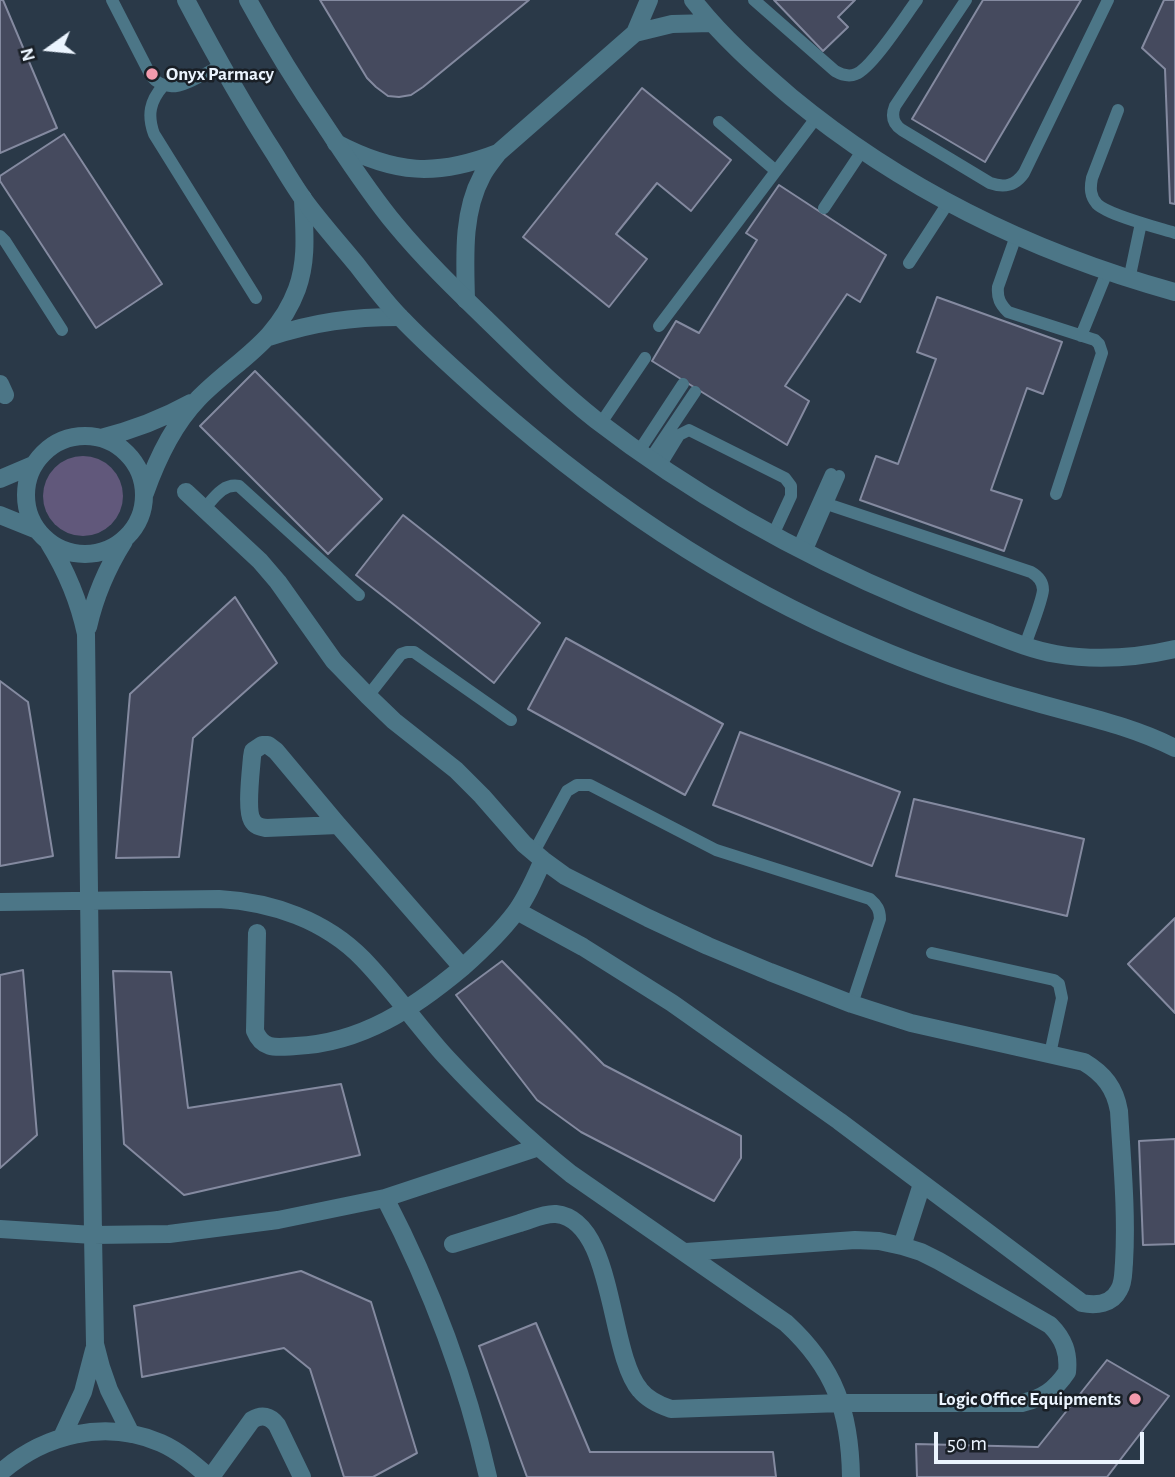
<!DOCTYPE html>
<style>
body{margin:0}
#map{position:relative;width:1175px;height:1477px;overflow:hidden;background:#2a3948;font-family:"Alegreya Sans",sans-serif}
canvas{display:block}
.north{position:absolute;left:14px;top:14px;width:70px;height:70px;-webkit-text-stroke:5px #191f26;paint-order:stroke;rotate:255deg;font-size:19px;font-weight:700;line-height:28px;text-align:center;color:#ebf4fe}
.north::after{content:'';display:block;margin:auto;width:24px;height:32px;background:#ebf4fe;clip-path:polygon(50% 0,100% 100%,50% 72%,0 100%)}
.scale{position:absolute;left:934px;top:1432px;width:210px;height:32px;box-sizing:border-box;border:4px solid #ebf4fe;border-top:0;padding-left:9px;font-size:21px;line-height:24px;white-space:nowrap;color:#ebf4fe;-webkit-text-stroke:5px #191f26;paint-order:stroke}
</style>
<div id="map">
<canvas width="1175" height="1477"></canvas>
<div class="north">N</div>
<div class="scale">50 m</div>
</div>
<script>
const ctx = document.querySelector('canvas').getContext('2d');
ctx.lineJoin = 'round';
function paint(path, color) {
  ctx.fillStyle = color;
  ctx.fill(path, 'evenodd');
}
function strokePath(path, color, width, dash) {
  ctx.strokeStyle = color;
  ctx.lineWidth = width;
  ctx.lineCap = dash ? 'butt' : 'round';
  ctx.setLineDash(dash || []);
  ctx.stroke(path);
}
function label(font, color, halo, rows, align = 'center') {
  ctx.font = font + ' "Alegreya Sans",sans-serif';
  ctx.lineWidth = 5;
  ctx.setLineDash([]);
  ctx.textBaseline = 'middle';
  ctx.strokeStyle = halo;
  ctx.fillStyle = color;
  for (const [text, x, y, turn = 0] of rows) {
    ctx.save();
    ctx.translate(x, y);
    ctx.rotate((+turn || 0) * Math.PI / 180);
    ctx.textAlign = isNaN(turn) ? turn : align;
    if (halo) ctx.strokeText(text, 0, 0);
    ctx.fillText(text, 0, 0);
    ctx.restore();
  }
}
paint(new Path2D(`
 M43 496a40 40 0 1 1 80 0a40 40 0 1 1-80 0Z`), '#61587b');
const building = new Path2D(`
 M0 0H3L57 128 0 153Z
 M320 0H529L423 87 411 95 399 97 388 96 376 87 367 78Z
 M774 0H855L838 17 848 27 823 51Z
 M983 0H1081L985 162 912 119Z
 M1164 0H1175V204L1170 203 1165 69 1142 48Z
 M642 88 731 160 691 211 657 183 616 234 647 259 609 307 523 237Z
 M64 134 162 284 96 328 0 181V176Z
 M779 185 886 255 860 302 847 294 785 386 809 401 787 445 652 361 676 321 699 333 757 240 746 233Z
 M937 297 1062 342 1043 394 1027 388 991 490 1022 500 1004 551 860 500 876 456 898 464 936 359 917 352Z
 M255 371 382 499 328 554 200 426Z
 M403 515 540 623 494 683 356 575Z
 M235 597 277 663 193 738 179 857 116 858 130 694Z
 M566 638 723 724 685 795 528 709Z
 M0 681 28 702 53 856 0 866Z
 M740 732 900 792 872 866 713 805Z
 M914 799 1084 839 1067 916 896 876Z
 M1175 918V1013L1128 964Z
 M502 961 604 1065 741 1136V1158L714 1201 581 1132 537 1100 456 995Z
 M23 970 37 1135 0 1168V975Z
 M113 971 171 972 188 1108 341 1084 360 1155 184 1195 124 1144Z
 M1175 1139V1244L1143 1245 1139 1141Z
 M301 1271 371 1302 417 1453 373 1477H344L310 1369 284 1348 142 1377 134 1306Z
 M536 1323 590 1452H773L776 1477H527L479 1346Z
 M1107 1360 1169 1396 1107 1477H917L916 1444 1038 1447Z`);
paint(building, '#454a5e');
strokePath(building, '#848aa0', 2);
strokePath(new Path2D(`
 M112 0 151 76C171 100 199 76 221 65
 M754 0 835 71C842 75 849 77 856 74 872 68 905 16 917 0
 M966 0 895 106C891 116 893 124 902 130L990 183C1004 188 1015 186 1024 173L1108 0
 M163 86C150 101 147 115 154 134L256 298
 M1118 110 1092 178C1090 188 1090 196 1097 204 1108 215 1159 228 1175 233
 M719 122 776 171
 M824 208 862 151
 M0 236 5 241 62 330
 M1016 236 998 287C997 298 1000 304 1008 312L1095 340 1099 344 1102 353 1056 494
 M909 263 948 203
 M1129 280 1141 223
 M659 326 816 118
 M1081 336 1107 272
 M601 423 645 358
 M639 451 683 384
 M650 459 695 392
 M660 466 679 435 689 430 785 478 791 486V496L773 535
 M827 504 1031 572C1038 576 1043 581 1043 590 1042 602 1029 633 1025 646
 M204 509C214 498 223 483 239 486L359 595
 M798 548 831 474
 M806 552 839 476
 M368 696 401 654 407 652H414L511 720
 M534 852 567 791 577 785H590L716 850 870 899C877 905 880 910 880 919L852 1004
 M932 953 1054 980 1059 984 1062 998 1050 1054`), '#4c7687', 12);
strokePath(new Path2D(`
 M693 0C721 36 756 67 791 97 905 191 1033 253 1175 292
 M635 33 672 24 711 23
 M336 143C395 174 436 177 498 153
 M466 300C465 258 462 213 482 176 486 168 493 160 498 153L635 33 649 0
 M269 337C315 322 351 317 400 317
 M0 384 5 395
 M26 495a59 59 0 1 1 118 0a59 59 0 1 1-118 0Z
 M101 438C133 430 162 419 191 403
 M0 479 33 465
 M186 492 260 561 278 582 334 661 368 696 394 721 456 770 482 796 524 844 543 860 565 876 648 918 708 946 770 972 852 1004 911 1023 1084 1062C1104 1074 1115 1088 1119 1111 1122 1162 1127 1213 1124 1263 1123 1272 1124 1282 1119 1290 1112 1304 1096 1306 1082 1303L839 1121 672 1003 583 947 517 911
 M145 493C157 459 173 425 198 399 235 361 277 343 297 289 308 259 304 229 303 198
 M0 515 37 530
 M49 543C67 572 79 601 86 634L93 1235 95 1344 101 1367 109 1390 131 1434
 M88 627C95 596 107 568 124 541
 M262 745H268L276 751 338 825 266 828C260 827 255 826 252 820 246 810 251 770 252 757L253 751Z
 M338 825 462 967
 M0 902 219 899C272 902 325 920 363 959 393 990 417 1025 446 1057 485 1099 526 1138 571 1174L786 1323C835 1368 850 1412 851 1477
 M257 933 255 1031C263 1051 278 1047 296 1046 362 1043 414 1008 463 967 482 950 500 933 515 913 527 897 535 878 543 860
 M385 1198C431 1287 466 1379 488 1477
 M0 1229 93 1235 169 1234 278 1220 385 1198 539 1147
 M453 1244C475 1237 497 1230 520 1223 531 1220 544 1213 556 1214 615 1220 608 1353 640 1390 648 1400 659 1405 671 1409L841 1403H1022C1043 1398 1055 1390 1067 1372 1069 1353 1064 1339 1050 1325L939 1261 921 1252 902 1246 879 1241 855 1240 686 1252
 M902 1246 922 1184
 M62 1437 83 1392 94 1350
 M0 1473C44 1434 105 1419 161 1443 179 1451 194 1464 209 1477
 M211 1477 252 1420C262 1414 270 1416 277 1425L302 1477`), '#4c7687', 18);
strokePath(new Path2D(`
 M186 0C214 53 243 105 276 156 285 171 294 186 304 200 320 222 339 243 357 265 371 283 386 303 402 319 421 339 442 358 463 377 584 488 718 581 870 645 923 668 979 687 1034 702 1082 716 1130 725 1175 748
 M248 0C272 44 298 86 326 127 348 160 370 194 395 224 423 258 455 289 486 319 522 354 557 389 596 420 692 494 799 554 911 601 937 612 962 622 988 632 1011 641 1033 650 1056 654 1096 661 1136 658 1175 649`), '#4c7687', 18);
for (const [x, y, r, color] of [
 [152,74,7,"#f29aad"],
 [1135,1399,7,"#f29aad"]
]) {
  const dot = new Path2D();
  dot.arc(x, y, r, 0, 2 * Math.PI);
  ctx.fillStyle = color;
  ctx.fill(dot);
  strokePath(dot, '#191f26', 2.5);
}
label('bold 19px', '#ebf4fe', '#191f26', [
 ["Onyx Parmacy",166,74],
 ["Logic Office Equipments",1121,1399,"right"]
], 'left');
</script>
